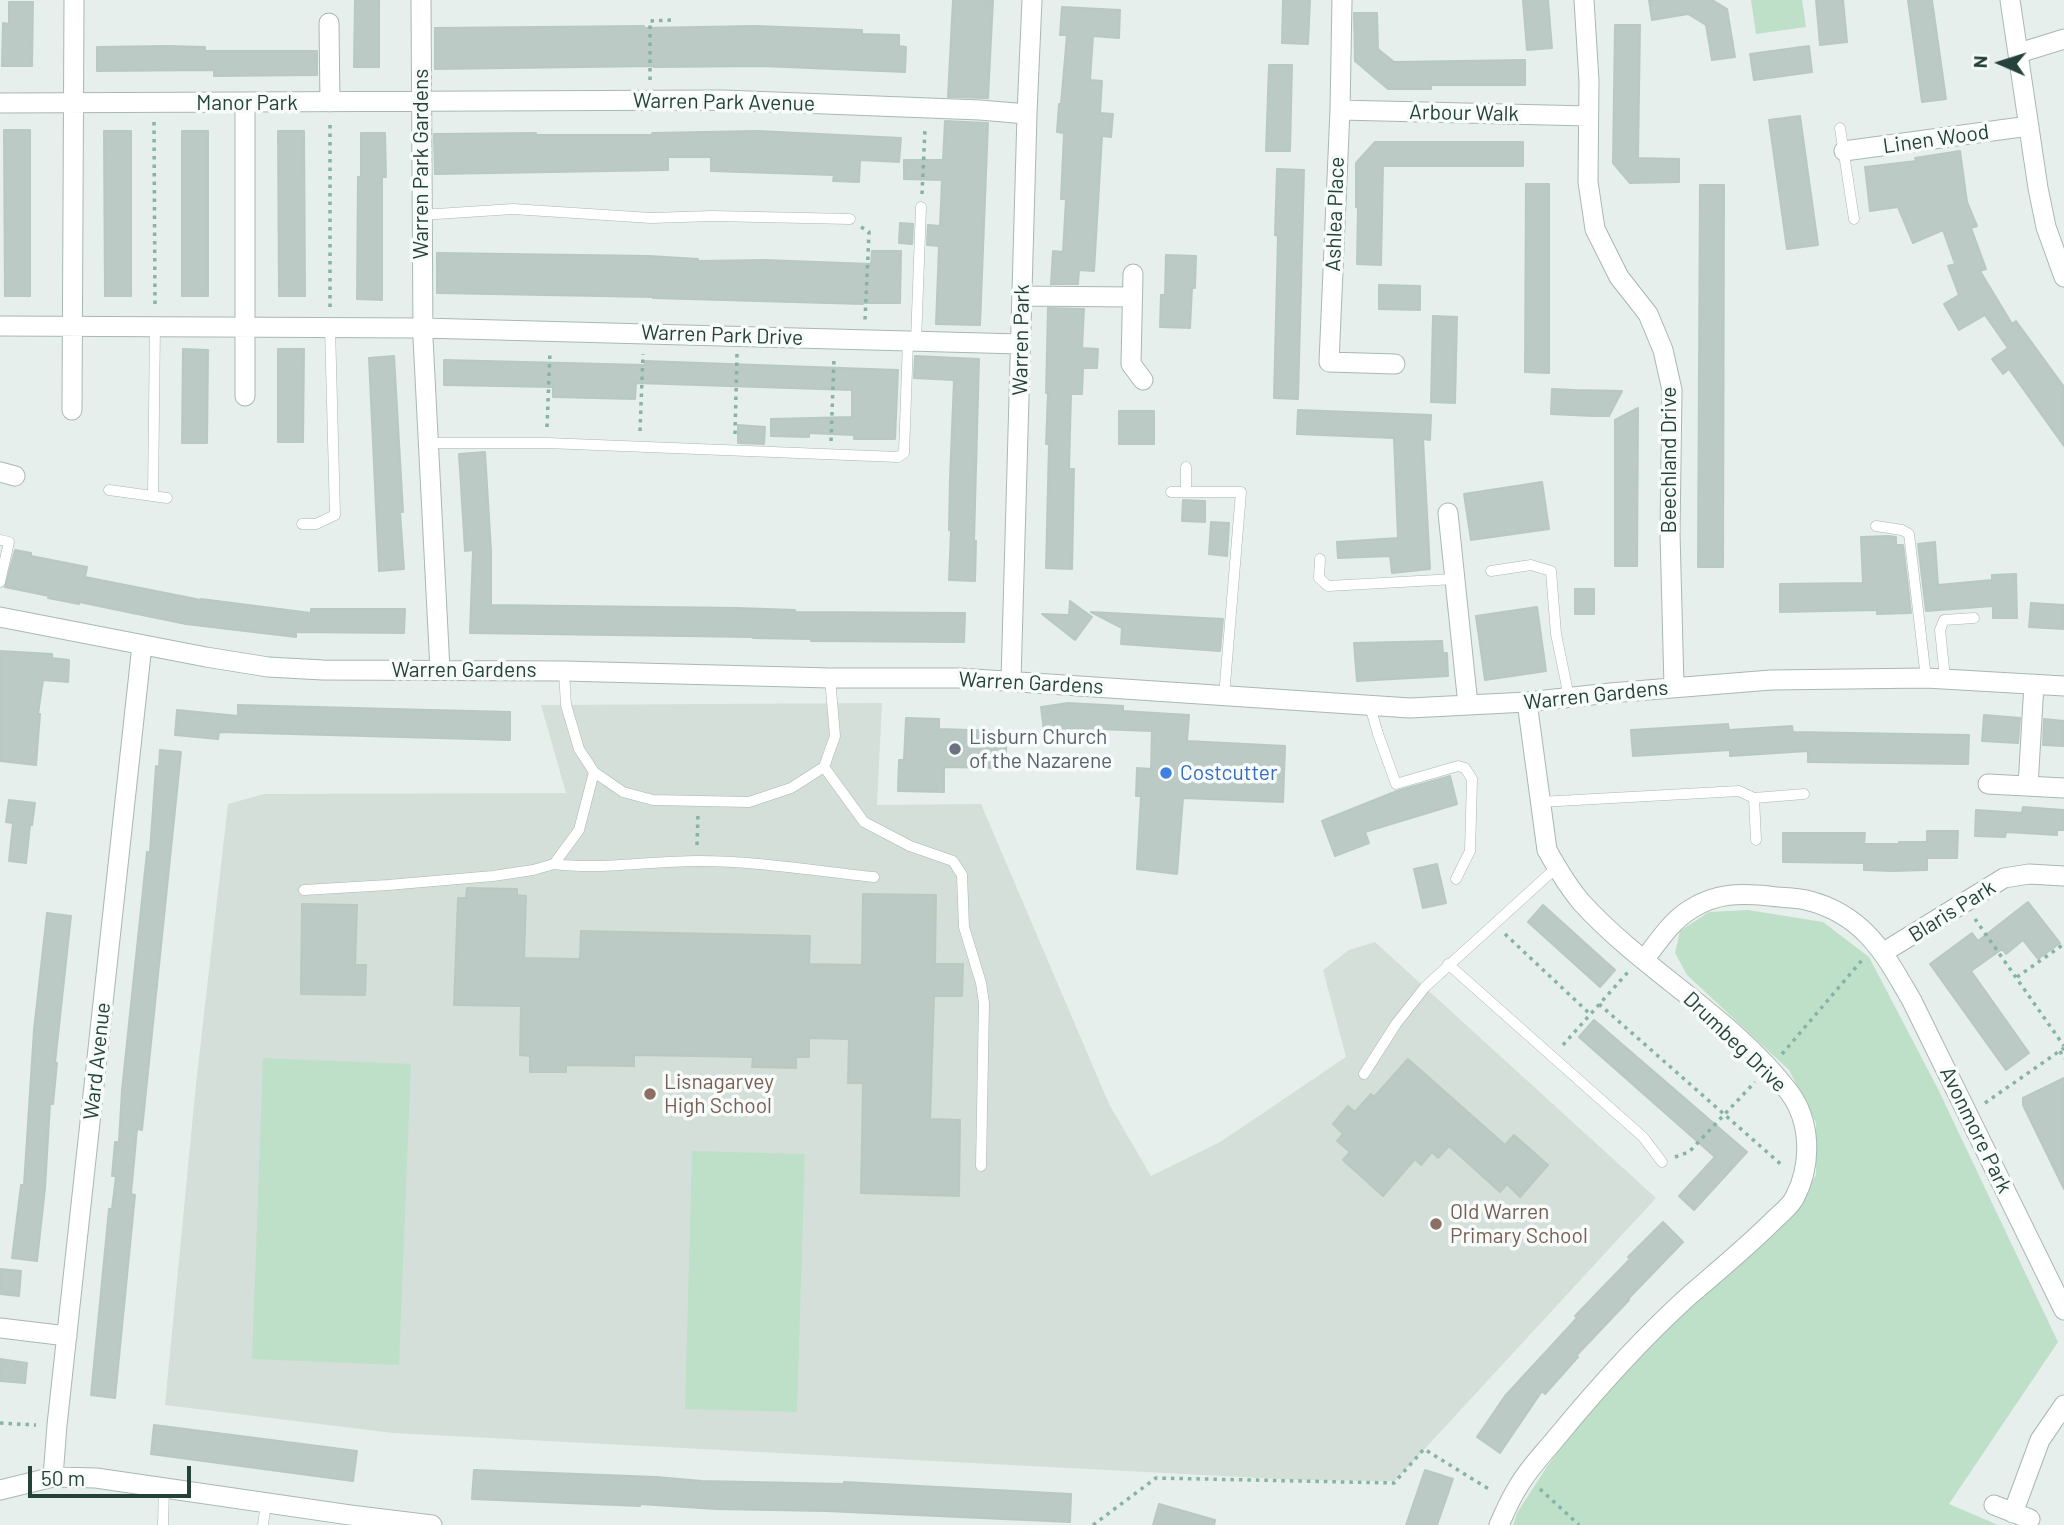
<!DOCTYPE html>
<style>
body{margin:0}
#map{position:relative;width:2064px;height:1525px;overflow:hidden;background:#e6efeb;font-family:Barlow,sans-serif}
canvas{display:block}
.north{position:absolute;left:1966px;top:28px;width:70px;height:70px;-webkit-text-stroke:5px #f7fbf9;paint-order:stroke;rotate:273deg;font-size:19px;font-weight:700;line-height:28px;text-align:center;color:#24423a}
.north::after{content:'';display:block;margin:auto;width:24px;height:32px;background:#24423a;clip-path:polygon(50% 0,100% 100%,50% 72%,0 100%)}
.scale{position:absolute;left:28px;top:1466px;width:163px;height:32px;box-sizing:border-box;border:4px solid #24423a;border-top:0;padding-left:9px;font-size:21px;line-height:24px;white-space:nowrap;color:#24423a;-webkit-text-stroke:5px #f7fbf9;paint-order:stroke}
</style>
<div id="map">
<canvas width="2064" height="1525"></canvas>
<div class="north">N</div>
<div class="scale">50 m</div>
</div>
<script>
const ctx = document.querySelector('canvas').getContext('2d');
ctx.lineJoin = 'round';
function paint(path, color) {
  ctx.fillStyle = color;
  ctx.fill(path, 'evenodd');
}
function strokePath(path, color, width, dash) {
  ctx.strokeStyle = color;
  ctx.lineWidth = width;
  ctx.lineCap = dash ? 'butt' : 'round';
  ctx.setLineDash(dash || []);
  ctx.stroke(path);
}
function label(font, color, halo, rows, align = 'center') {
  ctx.font = font + ' Barlow,sans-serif';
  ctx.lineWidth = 7;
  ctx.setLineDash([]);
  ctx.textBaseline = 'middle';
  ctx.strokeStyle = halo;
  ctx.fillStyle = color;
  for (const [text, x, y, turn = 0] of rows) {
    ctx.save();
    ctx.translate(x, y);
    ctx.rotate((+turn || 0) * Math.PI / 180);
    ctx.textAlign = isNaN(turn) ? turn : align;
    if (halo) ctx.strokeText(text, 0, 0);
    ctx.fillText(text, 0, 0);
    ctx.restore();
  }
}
paint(new Path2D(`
 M882 703 877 805 981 804 1109 1104 1151 1176 1220 1142 1346 1057 1323 970 1349 950 1375 942 1656 1198 1395 1481 1300 1480 393 1433 165 1405 196 1084 228 804 264 794 566 793 541 705Z`), '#d4dfda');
paint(new Path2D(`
 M1751 0H1802L1806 27 1756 34Z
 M1748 910 1823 922 1869 957 1938 1089 2058 1342 1949 1504 1998 1525H1513L1517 1513 1546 1468 1579 1423 1671 1322 1784 1223 1816 1175V1123L1789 1070 1687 975 1675 953 1680 931 1709 912Z
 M263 1058 411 1064 399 1365 252 1359Z
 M692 1151 805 1154 797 1412 685 1409Z`), '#bfe0c8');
const building = new Path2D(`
 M355 0H379V67H354Z
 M953 0H993L988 98 948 97Z
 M1283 0H1310L1308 44 1282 43Z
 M1523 0H1548L1552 48 1527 50Z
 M1649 0H1712L1727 9 1735 57 1712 60 1706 25 1688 14 1652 20Z
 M1816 0H1843L1847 42 1820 45Z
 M1908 0H1932L1946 99 1922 102Z
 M9 2H33L32 66H2L3 23 9 24Z
 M1062 7 1120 10 1119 38 1093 36 1090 80 1102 81 1100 113 1113 114 1111 137 1102 136 1094 271 1079 270 1078 284H1051L1053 251 1063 252 1066 199H1061L1064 133 1057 132 1059 104H1061L1067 35H1060Z
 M1354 13H1377L1378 49 1394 62 1525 60V85H1431V89H1388L1355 61Z
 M1615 25H1640L1638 158 1679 159V182L1630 183 1613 163Z
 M644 26V28L755 26 862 30V34L899 35V46L906 47 905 72 762 66 654 67V66L435 69V28Z
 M167 46 205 47V51H317V75L214 76V70L97 71V47Z
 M1809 46 1812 72 1754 80 1750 54Z
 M1269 65H1292L1290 151H1266Z
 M1800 116 1818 245 1787 249 1769 120Z
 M945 121 988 123 980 325 936 324 939 246 927 245 928 225 940 226 942 180 904 179V160H943Z
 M4 130H30V296H5Z
 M104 131H131V296H105Z
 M182 131H208V296H182Z
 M278 131H304L305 296H279Z
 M758 131 901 138 899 162 860 160 859 182 833 181 834 175 711 171V157H668V170L435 174 434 134 536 133V135H652V133Z
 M361 133H385L386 177H382V300L357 299 358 177H361Z
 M1375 142H1523V166H1383L1381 265 1357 264 1358 207H1356V163Z
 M1960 151 1967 202 1977 226 1971 228 1986 269 1980 271 2012 324 2016 321 2064 387V446L2009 369 2003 374 1992 359 2008 348 1985 315 1959 330 1944 304 1959 295 1948 266 1955 264 1943 230 1913 243 1898 207 1870 211 1865 167 1916 161 1915 158Z
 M1277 169 1304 170 1298 399 1274 398 1278 236 1275 235Z
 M1526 184H1549V373L1525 372Z
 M1700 185H1724L1723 567H1698Z
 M900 223 913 224 912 244 899 243Z
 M872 251H901L900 303H863V304L653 298V297L437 293V253L649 256 698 259V261L764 260 871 264Z
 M1166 255 1196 256 1195 288H1192L1190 328 1160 327 1161 295H1165Z
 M1379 285 1420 286V310L1379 309Z
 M1048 308 1084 309 1082 348 1098 349 1097 368H1083L1082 394H1071L1069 469H1074L1072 569 1046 568 1049 444H1046L1048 393H1046Z
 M1433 316 1457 317 1455 403 1431 402Z
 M183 349 208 350 207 443H182Z
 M278 349H304L303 442H278Z
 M394 356 403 512H400L404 569 379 571 369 358Z
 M915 356 979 359 974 541H976L975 581 949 580 951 530H949L950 478 954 380 914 378Z
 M444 360 645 365V361L898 370 895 439H854V435L809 433V437L771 436V419L852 417V390L636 383 635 399 553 397V387L444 385Z
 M1552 389 1575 390 1622 391 1609 416H1593L1551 414Z
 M1638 408 1637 566H1615V420Z
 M1298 410 1431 415 1430 440 1423 439 1430 569 1392 573 1390 556 1338 558 1337 542 1398 538 1394 438 1297 434Z
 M1119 411H1154V444H1119Z
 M738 425 765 427 764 444 738 443Z
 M485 452 491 551V605L738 608 795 610V612L965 613 964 642 811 641V639L753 638V637L470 633 473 550 465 551 459 454Z
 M1542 482 1549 529 1471 540 1464 494Z
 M1183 500 1205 501V522L1182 521Z
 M1211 522 1229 523 1227 556 1209 554Z
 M1889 536 1896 537V545H1903L1911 613 1877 614V610L1780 612V584L1863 583 1861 537Z
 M1935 542 1938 585 1992 580V575L2016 574 2017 618H1993V606L1926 611 1918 544Z
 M15 550 31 553V556L87 567 85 577 201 600V599L311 613V609H405L404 633 296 632V637L186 624 79 602V604L48 598 49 596 5 587Z
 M1575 589H1594V614H1575Z
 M1070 601 1092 617 1075 640 1042 614 1069 615Z
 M2031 603 2064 605V629L2029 627Z
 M1537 607 1546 671 1485 680 1476 616Z
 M1091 612 1223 619 1220 651 1121 644 1122 628Z
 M1442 641 1443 653H1447L1448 676 1357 681 1354 643Z
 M0 651 52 654V658L69 660 68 682 43 680 38 714H40L36 765 0 761Z
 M1068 703 1123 706V711L1189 715 1187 741 1285 746 1283 802 1183 798 1177 874 1137 869 1141 796H1136L1137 768 1151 769 1152 731 1070 728 1044 731 1041 707Z
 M238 705 510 712V740L219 732 218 739 175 735 177 710 238 716Z
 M1984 715 2020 718 2018 743 1982 741Z
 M906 718 939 719V729L999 731V740L1006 741V758H1001L1000 768 944 767V792L898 791 899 760H904Z
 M2044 719 2064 721V746L2043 745Z
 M1728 724 1729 730 1792 726 1793 732 1969 735 1968 764 1808 762V751L1730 756V750L1633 756 1631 730Z
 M160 750 181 752 142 1130 137 1129 131 1194 135 1195 115 1398 91 1395 109 1209H112L116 1176H112L115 1142H119L122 1090 147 852H150L156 766 159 767Z
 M1450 776 1457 804 1365 832 1369 843 1335 856 1322 821 1397 791Z
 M9 800 35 803 32 825H30L26 863 9 861 13 823 6 822Z
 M2023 807 2064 810V830H2057V835L2006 832 2005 837 1975 836 1976 810 2022 813Z
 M1927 831H1958L1957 858H1927V870L1892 871 1864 870V863L1783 862V833H1865L1864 844H1899V842H1927Z
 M1437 864 1446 903 1423 908 1414 869Z
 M467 888 517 889V895L526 896 524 958 580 959 581 931 810 936 809 964 862 965 863 894 936 895 935 964H963L962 996H934L930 1119 960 1120 959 1196 861 1193 863 1083H848L849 1039 809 1038V1057H796V1068L752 1067 753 1057 634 1055V1066L566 1065V1072H530V1056L520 1055 521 1006 454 1005 458 898H466Z
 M2028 902 2060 943 2038 959 2023 940 2006 954 2002 949 1971 971 2029 1053 2006 1070 1930 964 1972 933 1978 941Z
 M302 904 357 905 355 965H366L365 995 301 994Z
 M1543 905 1615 970 1600 987 1528 922Z
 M47 913 71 916 55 1063H57L53 1104H50L45 1188 37 1261 12 1258 21 1185H24L34 1030Z
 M1594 1020 1747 1152 1694 1210 1679 1196 1715 1157 1579 1037Z
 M1408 1059 1505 1145 1514 1135 1548 1165 1520 1197 1507 1184 1500 1192 1449 1146 1438 1158 1432 1152 1421 1165 1415 1159 1383 1196 1343 1160 1350 1152 1337 1141 1343 1134 1333 1124 1348 1106 1355 1112 1371 1094 1374 1097Z
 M2064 1078V1189L2023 1105V1098Z
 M1663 1222 1683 1242 1628 1299 1629 1300 1576 1356 1578 1357 1545 1394 1542 1391 1500 1453 1477 1437 1505 1396 1577 1318 1575 1316 1630 1259 1628 1257Z
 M0 1269 21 1271 19 1296 0 1294Z
 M0 1359 27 1363 25 1383 0 1381Z
 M154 1425 357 1451 353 1481 151 1454Z
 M474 1470 656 1477 702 1481 844 1484V1482L1071 1494 1070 1522 826 1511 716 1509 640 1504V1506L472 1499Z
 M1425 1470 1453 1479 1437 1525H1406Z
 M1159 1504 1215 1520 1214 1525H1153Z`);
paint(building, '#bbcac4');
strokePath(building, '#b8c9c2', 2);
const lane = new Path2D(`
 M1840 128 1854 219
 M421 215 513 209 651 218 712 216 850 219
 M916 341 921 207
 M429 443H547L898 457 904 453 908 341
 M1186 467V492
 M109 490 167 498
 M1171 492H1241L1224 696
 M153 496 155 326
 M302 524H316L335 515 330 327
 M1876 526 1902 530 1909 534 1926 678
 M0 540 9 542 0 582
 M1320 559 1319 578 1328 586 1455 579
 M1491 571 1531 565 1551 571 1556 634 1569 697
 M564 671 566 705 579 749 594 772 623 792 653 800 749 802 791 788 824 767 835 736 830 678
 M1945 678 1940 630 1944 620 1974 618
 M1370 706 1378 734 1396 784 1458 766 1465 768 1472 779 1470 851 1456 879
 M824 767 864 822 910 846 953 861 962 875 964 927 981 983 984 1003 981 1166
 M1754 798 1756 840
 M1540 802 1739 791 1754 798 1804 794
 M554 864C602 870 649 861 698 861 756 861 816 871 874 877
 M304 890 388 885 493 876 533 870 554 864 579 830 594 772
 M1448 964 1643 1137 1662 1162
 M1364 1074 1396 1024 1425 987 1557 867
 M163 1525 164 1488
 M263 1525 266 1503`);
const street = new Path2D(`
 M421 0 423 338 440 670
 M1342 0 1340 110 1329 362 1395 364
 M1584 0 1589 81 1588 182 1595 229 1619 277 1648 314 1663 350 1672 390 1670 533 1674 687
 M2010 0 2038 188 2046 227 2064 277
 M329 23 330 102
 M2019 53 2064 39
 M0 103 723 100 980 110 1027 114
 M245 103V396
 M1340 110 1588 116
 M1844 151 2029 126
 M1133 274 1131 364 1143 380
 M1022 296 1132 297
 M0 326 423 328 1020 344
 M72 410 74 0
 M0 472 15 476
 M1448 513 1468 705
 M0 617 206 657 268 667 323 670 564 671 830 678H959L1410 708 1527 702 1610 693 1771 680 1926 678 2064 686
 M1011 680 1027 114 1032 0
 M1988 784 2064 788
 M2028 786 2034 684
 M1884 952 2004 878 2029 874 2064 876
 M1644 960C1658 942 1671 921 1691 909 1716 893 1740 893 1769 896 1781 898 1794 897 1806 900 1864 914 1885 954 1912 1001L2064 1310
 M0 1328 67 1336
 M53 1477 57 1425 142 645
 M0 1490 53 1477 96 1478 350 1515 432 1525
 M1994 1505 2030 1519
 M2013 1513 2040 1440 2064 1405
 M1499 1525C1505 1512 1510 1499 1518 1487 1528 1469 1544 1453 1557 1437 1599 1386 1642 1338 1691 1294 1719 1270 1748 1246 1774 1220 1781 1213 1791 1206 1795 1197 1812 1164 1811 1121 1789 1092 1732 1017 1645 972 1582 903 1568 887 1557 868 1547 850L1527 702`);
strokePath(lane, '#a8b8b2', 11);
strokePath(street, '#a8b8b2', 21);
strokePath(new Path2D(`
 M650 80V21L673 20
 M154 122 155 307
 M922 194 925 129
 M861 227 869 232 865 320
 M330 307V122
 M547 427 550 351
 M640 431 643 354
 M735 434 737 354
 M831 441 834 358
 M697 845 698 814
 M1975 919 2064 1046
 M1505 934 1590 1014
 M2017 977 2064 944
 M1599 1004 1784 1167
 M1563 1045 1628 972
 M2060 1051 2064 1059
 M1782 1054 1863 959
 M1985 1103 2064 1048
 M1675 1157 1689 1152 1755 1082
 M0 1423 36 1425
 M1540 1489 1579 1525
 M1093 1525 1156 1478 1394 1483 1424 1449 1492 1491`), '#86b3a5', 3.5, [3.5, 5]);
strokePath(lane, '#fff', 10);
strokePath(street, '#fff', 19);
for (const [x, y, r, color] of [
 [955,749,7,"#6b7280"],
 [1166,773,7,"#3f7fe0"],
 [650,1094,7,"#8d6e63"],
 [1436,1224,7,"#8d6e63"]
]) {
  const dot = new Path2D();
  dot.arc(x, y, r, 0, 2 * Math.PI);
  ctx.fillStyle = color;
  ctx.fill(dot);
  strokePath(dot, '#f7fbf9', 2.5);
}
label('21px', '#24423a', '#f7fbf9', [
 ["Warren Park Avenue",724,102,1],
 ["Manor Park",247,103],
 ["Arbour Walk",1464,113,1],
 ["Linen Wood",1936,139,-8],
 ["Warren Park Gardens",421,164,-90],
 ["Ashlea Place",1335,214,-88],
 ["Warren Park Drive",722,335,2],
 ["Warren Park",1021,340,-89],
 ["Beechland Drive",1669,460,-90],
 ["Warren Gardens",464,670],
 ["Warren Gardens",1031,683,3],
 ["Warren Gardens",1596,695,-6],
 ["Blaris Park",1952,911,-32],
 ["Drumbeg Drive",1735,1042,44],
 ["Ward Avenue",97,1061,-84],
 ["Avonmore Park",1976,1130,64]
]);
label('21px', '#5b616d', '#f7fbf9', [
 ["Lisburn Church",969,737],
 ["of the Nazarene",969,761]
], 'left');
label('21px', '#366cbe', '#f7fbf9', [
 ["Costcutter",1180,773]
], 'left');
label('21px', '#785e54', '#f7fbf9', [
 ["Lisnagarvey",664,1082],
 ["High School",664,1106],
 ["Old Warren",1450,1212],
 ["Primary School",1450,1236]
], 'left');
</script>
